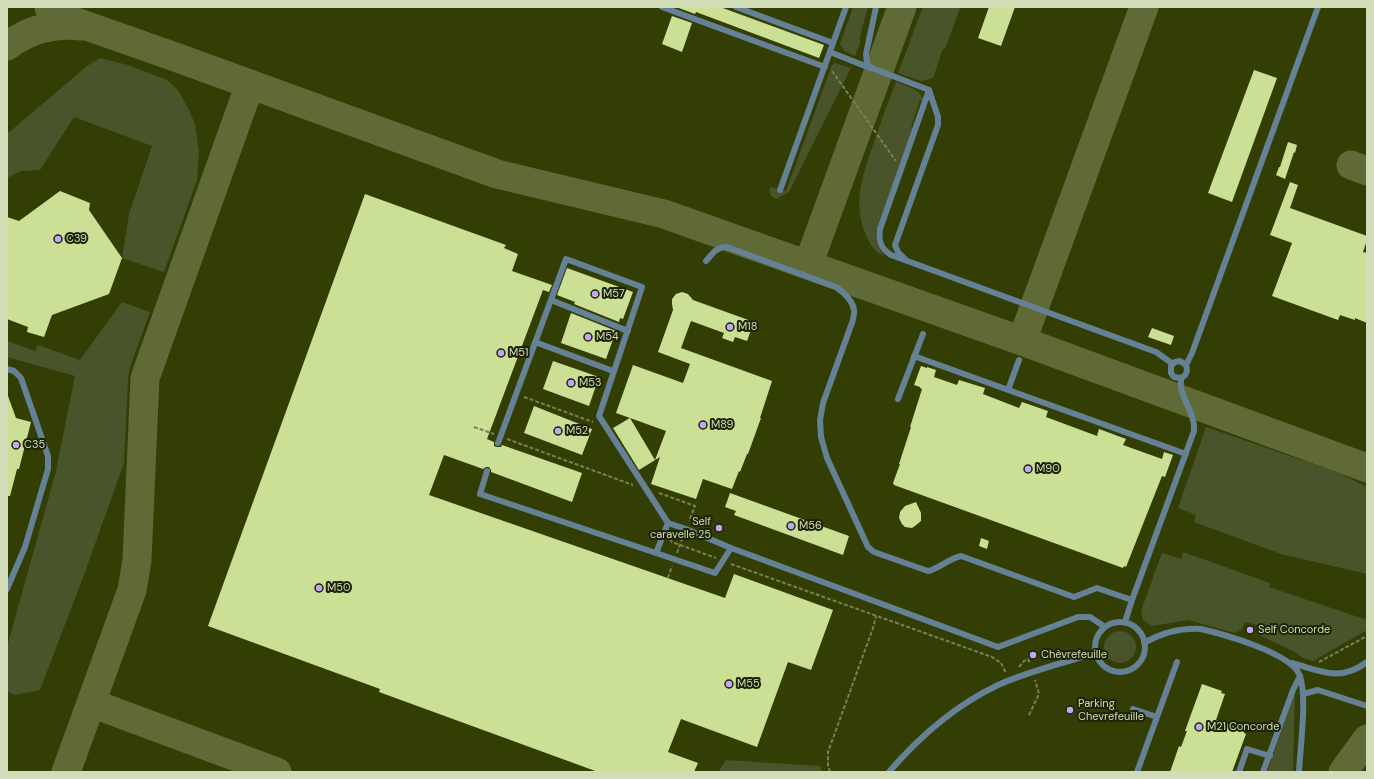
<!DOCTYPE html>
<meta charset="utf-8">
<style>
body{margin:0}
#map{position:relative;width:1374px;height:779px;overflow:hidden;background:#333e04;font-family:"DM Sans",sans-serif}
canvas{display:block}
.frame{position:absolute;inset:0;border:8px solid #d2dcb8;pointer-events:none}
</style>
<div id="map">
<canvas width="1374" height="779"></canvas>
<div class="frame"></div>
</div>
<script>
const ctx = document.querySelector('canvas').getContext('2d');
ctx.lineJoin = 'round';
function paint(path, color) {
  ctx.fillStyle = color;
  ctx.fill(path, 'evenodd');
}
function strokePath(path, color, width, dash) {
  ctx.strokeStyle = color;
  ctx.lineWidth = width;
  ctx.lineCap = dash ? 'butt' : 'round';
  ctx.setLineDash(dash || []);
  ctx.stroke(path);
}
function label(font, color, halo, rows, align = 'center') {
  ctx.font = font + ' "DM Sans",sans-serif';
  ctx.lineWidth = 4;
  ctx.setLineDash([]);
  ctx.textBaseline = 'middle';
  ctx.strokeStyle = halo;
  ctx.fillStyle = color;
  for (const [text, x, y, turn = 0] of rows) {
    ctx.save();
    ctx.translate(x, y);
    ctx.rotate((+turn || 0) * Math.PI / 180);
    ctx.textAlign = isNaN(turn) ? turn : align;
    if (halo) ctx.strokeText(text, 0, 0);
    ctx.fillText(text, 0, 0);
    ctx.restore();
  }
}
paint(new Path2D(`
 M853 7H868L860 36V44L855 56 844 51 840 44Z
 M923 7 960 8 945 49H943L933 78 921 81 898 73Z
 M100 58 128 65 167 80 178 90 188 108 195 124 199 152 197 180 164 272 122 258 129 214 152 146 74 117 40 170 21 171 7 178V134L87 66Z
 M835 63 851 68 789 192 776 199C770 196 769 193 770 187L786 191 832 65Z
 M896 82C905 86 922 89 923 101L920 100 911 127 913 128 876 232C876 243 879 249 885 257 882 255 878 253 875 250 871 246 868 240 866 235 852 204 863 173 874 142 881 122 888 102 896 82Z
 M122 302 150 312 130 367 128 379 124 463 85 572 40 690 14 695 7 691V647L56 471 75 376 7 357V341L35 351 38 345 80 360Z
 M1206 427 1339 473 1367 487V574L1281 554 1194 522 1196 515 1178 508Z
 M1183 552 1270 583 1269 587 1367 620V630L1313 661 1303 658 1295 652 1257 634 1260 626 1245 622 1241 630 1235 633 1188 620 1152 626 1143 620 1141 611 1162 553 1181 559Z
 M1104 647a16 16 0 1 1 32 0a16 16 0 1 1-32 0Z
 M1294 696H1295L1293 772H1267Z
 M726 760 820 766 822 772H718Z`), '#4a542a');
strokePath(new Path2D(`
 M49 7 62 17 87 26 178 58 497 174 664 214 1022 341 1367 468
 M7 46C30 29 53 23 82 26
 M1351 165 1367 171
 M808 265 902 7
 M1022 341 1144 7
 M91 703 277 772
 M66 772 132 590 137 560 145 378 250 84
 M1343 772 1367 739`), '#606a36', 29);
paint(new Path2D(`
 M676 7H720L824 45 819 58 696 12 695 14Z
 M989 7H1015L1001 46 978 38Z
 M672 16 692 23 682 52 662 44Z
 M1254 70 1277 78 1232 202 1208 193Z
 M1288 142 1297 145 1295 153 1294 152 1285 179 1276 175 1279 167H1280Z
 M1290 182 1298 185 1290 208 1367 236V240L1363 252 1367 253V323L1355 318V320L1340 315 1338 320 1272 296 1292 243 1270 235Z
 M60 191 90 203 89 210 122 258 109 294 52 315 44 337 27 332 28 327 7 319V217L19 221Z
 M365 194 506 245 504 248 518 254 512 271 552 285 549 292 543 290 487 439 494 442V446L497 447H501L502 445 582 473 572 502 491 472V470L489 467H486L483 469 444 455 429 495 725 598 734 574 833 610 811 670 788 662 757 747 681 719 668 752 698 763 694 772H598L379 692 380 689 208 626Z
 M567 268 633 292 623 319 620 318 619 322 574 304 575 302 557 295Z
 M682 292 688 294 693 300 754 322 747 341 735 337 733 342 722 338 724 333 691 321 681 348 772 381 760 418H761L748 454H747L740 472 739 471 732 489 703 479 696 499 651 484 660 457 639 470 613 428 630 418 616 413 633 365 683 383 690 364 658 352 673 310 672 304V299L676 294ZM630 418 666 431 655 460Z
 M571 313 616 331 606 359 561 343Z
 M1152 328 1174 336 1171 345 1148 337Z
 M553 361 599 377 589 406 543 389Z
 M921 366 927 368V367L936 370 934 377 957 385 959 380 985 388 983 394 1019 408 1022 402 1048 411 1046 417 1097 436 1099 429 1126 439 1123 445 1162 459 1164 452 1173 455 1165 477 1162 476 1126 567 1124 566 1123 568 894 485 893 483 900 464H899L911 427H910L922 389 920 388V387L914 385Z
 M7 396H8L16 418 31 422 19 469H17L10 496H7Z
 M534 406 592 429 582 455 524 433Z
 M730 493 849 536 843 555 734 515 736 511 725 507Z
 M916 502 921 513V521L915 526 912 528 905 527 902 524 899 518 900 512 905 506Z
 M981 538 989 541 987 549 979 546Z
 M1202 684 1222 691 1221 693 1225 694 1216 720 1245 730 1244 733 1246 734 1232 772H1170L1179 746 1181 747 1187 731H1185Z`), '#cbdf95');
strokePath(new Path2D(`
 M832 71 896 161
 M524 397 593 422
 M474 427 494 434
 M507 439 633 485
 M659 493 695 506 689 521
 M670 539 672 542 716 558
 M677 553 683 536
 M731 564 992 657 1001 663 1006 673
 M668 578 672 566
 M1319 662 1367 636
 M1019 667 1024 661 1028 659 1030 664
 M1029 715 1039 694 1035 680
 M830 772 828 766V752L873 628 876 616`), '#778151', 2, [4, 2]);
strokePath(new Path2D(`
 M662 7 825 67
 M736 7 833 43
 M876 7 866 54 867 64 872 68 929 90 938 117V125L895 245 898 252 906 260
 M830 52 870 68
 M929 90 880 229C878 241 881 249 891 255L1156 352 1173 364
 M780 190 846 7
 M706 261C713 253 716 247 727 247L836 287C843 292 853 301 854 310 855 313 853 317 853 320L823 403 820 420 821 437 827 458 868 547 874 552 928 571C940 568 948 559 961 556L1074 597 1097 588 1132 600
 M551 300 628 331
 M535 342 613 371
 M914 356 1186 454
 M1186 365 1180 361 1175 362 1171 366V373L1174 377 1181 378C1187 375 1188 371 1186 365L1192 353 1318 7
 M7 369 14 371 21 378 48 456V469L25 547 7 589
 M1008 390 1019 360
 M898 399 923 334
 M487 471 480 494 656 553 668 523 599 416 642 287 566 259 498 443
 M668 523 686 529 731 548 998 647 1078 617H1090L1105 627
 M656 553 715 573 731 548
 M1125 622 1132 600 1194 431C1196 412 1178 397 1181 378
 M1095 647a25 25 0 1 1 50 0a25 25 0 1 1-50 0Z
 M1144 643C1161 633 1181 628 1201 629 1223 634 1290 653 1299 674 1308 693 1300 749 1299 772
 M1291 663C1320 670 1339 683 1367 662
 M1303 694 1318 690 1367 706
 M1133 709 1157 717 1137 772
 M1157 717 1177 662
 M889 772C919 737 956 705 998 685 1029 671 1063 663 1096 653
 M1239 772 1247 749 1270 756
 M1263 772 1293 690 1300 676`), '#668195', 6);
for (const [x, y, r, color] of [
 [58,239,4,"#c3a7f2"],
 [595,294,4,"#c3a7f2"],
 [730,327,4,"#c3a7f2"],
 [588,337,4,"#c3a7f2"],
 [501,353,4,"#c3a7f2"],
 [571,383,4,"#c3a7f2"],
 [703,425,4,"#c3a7f2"],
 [558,431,4,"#c3a7f2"],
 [16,445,4,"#c3a7f2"],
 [1028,469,4,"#c3a7f2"],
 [791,526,4,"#c3a7f2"],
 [719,528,4,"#c3a7f2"],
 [319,588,4,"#c3a7f2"],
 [1250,630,4,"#c3a7f2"],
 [1033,655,4,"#c3a7f2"],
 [729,684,4,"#c3a7f2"],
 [1070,710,4,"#c3a7f2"],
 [1199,727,4,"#c3a7f2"]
]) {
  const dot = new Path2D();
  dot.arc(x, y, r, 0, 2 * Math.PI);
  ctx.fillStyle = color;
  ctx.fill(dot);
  strokePath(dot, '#1d2306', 1.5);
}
label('11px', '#d2dcb8', '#1d2306', [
 ["C39",66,239],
 ["M57",603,294],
 ["M18",738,327],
 ["M54",596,337],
 ["M51",509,353],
 ["M53",579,383],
 ["M89",711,425],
 ["M52",566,431],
 ["C35",24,445],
 ["M90",1036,469],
 ["Self",711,522,"right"],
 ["caravelle 25",711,535,"right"],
 ["M56",799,526],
 ["M50",327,588],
 ["Self Concorde",1258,630],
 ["Chèvrefeuille",1041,655],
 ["M55",737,684],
 ["Parking",1078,704],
 ["Chevrefeuille",1078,717],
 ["M21 Concorde",1207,727]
], 'left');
</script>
